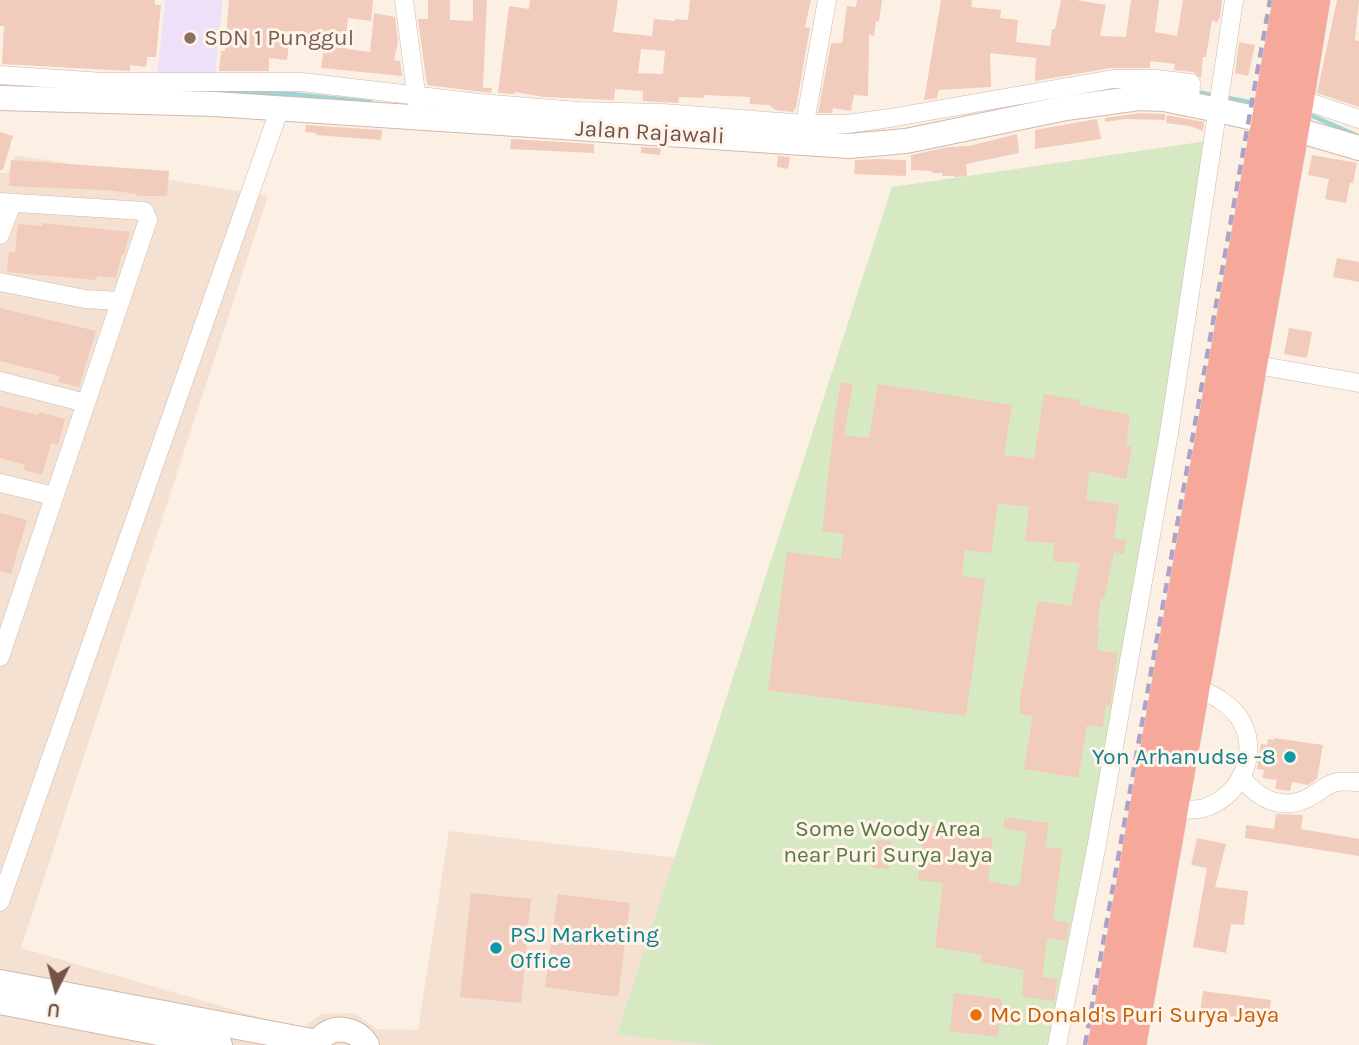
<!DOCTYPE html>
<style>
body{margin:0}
#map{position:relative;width:1359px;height:1045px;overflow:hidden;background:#fcf0e4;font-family:Karla,sans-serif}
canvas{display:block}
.north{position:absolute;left:21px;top:954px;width:70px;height:70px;-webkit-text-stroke:5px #fff4ea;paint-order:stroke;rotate:186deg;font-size:19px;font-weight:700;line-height:28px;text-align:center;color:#745449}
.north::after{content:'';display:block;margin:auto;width:24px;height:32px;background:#745449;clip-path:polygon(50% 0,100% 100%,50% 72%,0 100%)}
</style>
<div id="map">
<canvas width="1359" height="1045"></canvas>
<div class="north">U</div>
</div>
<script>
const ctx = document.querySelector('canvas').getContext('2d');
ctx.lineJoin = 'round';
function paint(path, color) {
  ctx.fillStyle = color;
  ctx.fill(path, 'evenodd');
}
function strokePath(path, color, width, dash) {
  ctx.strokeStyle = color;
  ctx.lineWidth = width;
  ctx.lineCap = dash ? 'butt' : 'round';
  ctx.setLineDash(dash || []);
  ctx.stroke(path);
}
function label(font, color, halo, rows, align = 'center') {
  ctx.font = font + ' Karla,sans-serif';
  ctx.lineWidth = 6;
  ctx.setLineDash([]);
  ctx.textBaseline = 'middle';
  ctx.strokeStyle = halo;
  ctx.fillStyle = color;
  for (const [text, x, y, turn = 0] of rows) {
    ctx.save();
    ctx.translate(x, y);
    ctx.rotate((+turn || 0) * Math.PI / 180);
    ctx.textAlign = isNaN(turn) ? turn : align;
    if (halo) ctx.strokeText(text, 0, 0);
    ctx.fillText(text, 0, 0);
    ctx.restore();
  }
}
paint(new Path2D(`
 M16 155 268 196 21 948 300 1029 321 1014 354 1013 377 1029 418 1030 449 831 679 858 765 1045H0V173H8Z`), '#f4e1d2');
paint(new Path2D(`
 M165 0H223L214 83 157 77Z`), '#ede0f8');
paint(new Path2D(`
 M1214 140 1054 1045H715L617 1035 892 187Z`), '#d6e9c2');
strokePath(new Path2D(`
 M197 91 292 94 370 102
 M1195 92 1214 95
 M1223 97 1259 104
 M1308 114 1358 136
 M832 133 855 134`), '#9ed4d7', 4.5);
paint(new Path2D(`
 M0 0H155V5H161L156 57H147L146 67 130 65V71L2 64 4 26H0Z
 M229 0H373L371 21 348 18 345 46 347 49 370 52 374 13 395 17 398 42 394 60 400 61 402 76 321 68 324 48 289 43 287 60 269 58V71H219L221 51H225Z
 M428 0H450V20L473 21V0H487L483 88H492L491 93 427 85 418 19H428Z
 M530 0H618L613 32 652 36 654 19 675 21V19L688 20 690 0H811L805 27 810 28 796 107 793 112 776 110 769 105 750 104V97L704 95V98L679 97 678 103 643 101V91L615 89 614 100 544 97 515 92V94L498 93 509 6 529 9ZM641 49 665 51 663 74 638 73Z
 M857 0H882L879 22 876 21 874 36 869 35 868 96 854 95 851 111 833 108 832 113H818L831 43H842L847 6 856 7Z
 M941 0H972L971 7 1001 10 1000 18 1018 20 1016 42 1050 46 1052 29H1055L1061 0H1076L1106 5 1100 36 1126 37 1131 0H1159L1155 32 1177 36 1183 0H1222L1220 17 1217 23 1212 20 1206 57H1203L1201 78 1193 72 1174 70 1175 64 1150 61V68H1111L1035 81 1036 58 990 53 991 87 939 90 937 98 924 100Z
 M1337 0H1359L1355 40 1359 41V107L1317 93Z
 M1239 42 1255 45 1248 76 1235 73Z
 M1140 113 1165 114V120L1125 119 1105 122V118Z
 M1167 115 1204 122 1203 131 1190 126 1166 123Z
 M1097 119 1101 139 1035 149V130Z
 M306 125 382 130 381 140 316 135V133L305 132Z
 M0 132 13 136 3 170H0Z
 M1017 134 1019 153 966 164 967 176 954 177V176H942V173H932V171L911 170V155L949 147 969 146Z
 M511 139 594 144V153L510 149Z
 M641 147 661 148 660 155 641 153Z
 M1312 155 1357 163 1353 183H1350L1346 203 1325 199 1329 179 1308 175Z
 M778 156 790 157 788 169 777 167Z
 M876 159 906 160V176L854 174 855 160Z
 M11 160 169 171 167 196H136L137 194 106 190 9 186Z
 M43 223 130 232 124 254H122L116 278 97 276 96 280 7 272 9 252 15 253 18 224 42 226Z
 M1337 258 1359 262V282L1333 277Z
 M0 308 96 331 79 387 58 382 60 376 0 361Z
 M1289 328 1312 332 1307 358 1284 354Z
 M841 382 853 384 844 435 869 438 878 384 1012 405 1004 455 1034 459 1044 394 1080 400 1079 405 1130 415 1126 446 1132 447 1126 479 1089 471 1086 500 1119 504 1114 538 1126 540 1124 554 1114 552 1104 599 1101 598 1097 628H1099L1097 650 1118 653 1110 705H1106L1103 727 1087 725 1078 778 1024 769 1033 716 1020 714V700L1038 601 1071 606 1080 563 1053 561 1054 543 1025 541 1029 507 998 503 991 553 965 550 962 576 985 579 966 716 768 690 787 552 841 559 844 534 822 531 835 415Z
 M0 406 38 415 39 412 65 419 58 445 51 443 42 475 24 470 25 465 0 458Z
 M0 513 27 520 11 574 0 571Z
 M1274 738 1323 745 1317 779 1308 785 1292 782 1290 791 1275 789 1277 780 1262 778 1264 770 1257 769 1261 744 1267 745 1268 739 1274 740Z
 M1276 814 1303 815 1301 829 1359 839V856L1245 838 1246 825 1274 829Z
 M1005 817 1049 823 1045 847 1062 849 1053 920 1069 923 1066 941 1047 938 1042 977 1058 979 1054 1001 1022 997 1024 970 981 962 982 955 935 947 943 883 918 880 925 825 958 829 957 833 993 838 988 881 1019 887 1027 832 1003 828Z
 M1197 838 1226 844 1215 887 1248 891 1244 925 1231 924 1226 953 1193 947 1207 868 1191 865Z
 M876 840 892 841 889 869 873 868Z
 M471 893 531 899 521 1003 460 997Z
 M558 894 630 903 618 997 545 987Z
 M1203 991 1271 1000 1268 1022 1200 1012Z
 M954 993 1002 999 998 1037 950 1031Z`), '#f1cbbb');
const street = new Path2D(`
 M404 0 418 108
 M0 75 103 82H302L479 103 578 111 663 113 805 124H847L890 118 1113 79H1156L1191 83 1190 104
 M1297 98 1359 119
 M803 134 827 0
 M0 202 144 211 148 220 0 657
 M0 235 12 203
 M0 282 85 299 121 301
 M1245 363 1359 383
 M0 381 86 403
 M0 483 54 496
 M1242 778C1258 799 1282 811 1308 798 1318 793 1326 784 1337 782 1344 781 1352 782 1359 782
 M1172 809C1182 809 1195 811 1204 808 1242 796 1262 750 1238 716 1227 701 1209 694 1194 685
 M0 902 280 108
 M1057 1045 1096 849 1169 433 1234 0`);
const secondary = new Path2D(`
 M0 98 214 104 849 146 906 141 1066 108 1139 98 1164 99 1218 110 1267 121 1359 148
 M0 982 317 1042
 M0 1002 220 1045
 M316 1045C327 1024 355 1025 367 1045`);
const highway = new Path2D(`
 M1104 1045 1289 0
 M1130 1045 1293 129 1314 0`);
strokePath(street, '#cfb8ad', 19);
strokePath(secondary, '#d2b8aa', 26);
strokePath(highway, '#d8cfcc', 33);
strokePath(street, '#fff', 18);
strokePath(secondary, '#fff', 24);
strokePath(highway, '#f6a99b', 32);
strokePath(new Path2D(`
 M1085 1045 1270 0`), '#b1a2c5', 4.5, [10, 7]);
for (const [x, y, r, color] of [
 [190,38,7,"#8d6e63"],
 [1290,757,7,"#0f9aa8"],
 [496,948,7,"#0f9aa8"],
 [976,1015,7,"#e8710a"]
]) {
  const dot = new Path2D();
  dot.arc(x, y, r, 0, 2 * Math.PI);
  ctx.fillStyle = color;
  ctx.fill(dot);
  strokePath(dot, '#fff4ea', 2.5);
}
label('23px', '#785e54', '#fff4ea', [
 ["SDN 1 Punggul",204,38]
], 'left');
label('23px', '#745449', '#fff4ea', [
 ["Jalan Rajawali",650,133,3]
]);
label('23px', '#0d838f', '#fff4ea', [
 ["Yon Arhanudse -8",1276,757],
 ["PSJ Marketing",510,935,"left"],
 ["Office",510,961,"left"]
], 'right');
label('23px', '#587a42', '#fff4ea', [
 ["Some Woody Area",888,829],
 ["near Puri Surya Jaya",888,855]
]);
label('23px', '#c56008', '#fff4ea', [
 ["Mc Donald's Puri Surya Jaya",990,1015]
], 'left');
</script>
